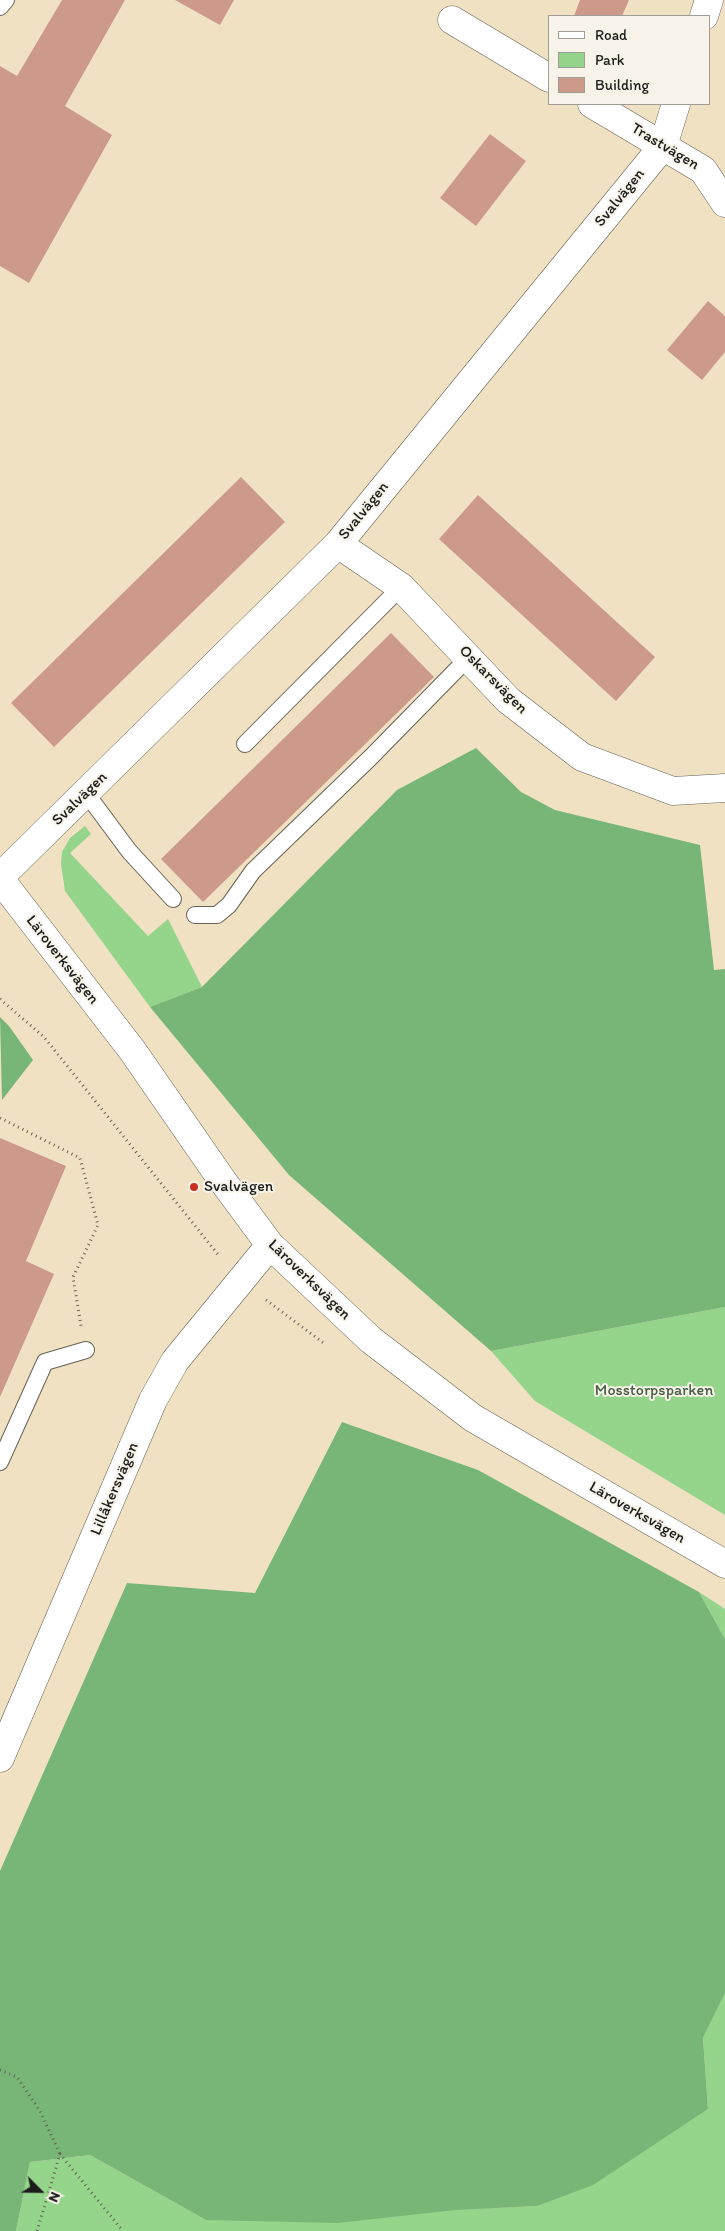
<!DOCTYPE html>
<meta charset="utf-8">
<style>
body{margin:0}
#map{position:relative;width:725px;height:2231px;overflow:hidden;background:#f0e1c3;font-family:Itim,sans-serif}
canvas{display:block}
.legend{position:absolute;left:548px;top:15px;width:162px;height:90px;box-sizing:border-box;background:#f7f3e8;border:1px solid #9f9d96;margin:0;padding:6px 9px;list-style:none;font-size:15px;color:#1c1c1c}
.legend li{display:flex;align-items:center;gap:10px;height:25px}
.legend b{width:25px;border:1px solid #9f9d96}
.north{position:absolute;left:15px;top:2166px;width:50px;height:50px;-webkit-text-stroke:4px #f7f3e8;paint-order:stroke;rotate:113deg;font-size:14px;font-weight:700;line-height:20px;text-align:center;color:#1c1c1c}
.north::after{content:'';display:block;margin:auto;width:18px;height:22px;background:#1c1c1c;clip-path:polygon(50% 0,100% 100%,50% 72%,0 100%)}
</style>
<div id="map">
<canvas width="725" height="2231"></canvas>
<ul class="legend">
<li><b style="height:6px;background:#fff"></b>Road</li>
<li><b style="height:14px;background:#94d48b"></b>Park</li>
<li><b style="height:14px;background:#cd9a89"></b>Building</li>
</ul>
<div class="north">N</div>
</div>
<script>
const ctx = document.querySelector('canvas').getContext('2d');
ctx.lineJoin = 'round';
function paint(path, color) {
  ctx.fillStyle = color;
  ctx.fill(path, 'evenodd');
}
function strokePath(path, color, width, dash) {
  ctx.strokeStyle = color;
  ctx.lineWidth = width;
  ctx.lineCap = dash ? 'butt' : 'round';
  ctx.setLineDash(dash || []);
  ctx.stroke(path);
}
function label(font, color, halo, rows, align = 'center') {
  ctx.font = font + ' Itim,sans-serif';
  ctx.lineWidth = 4;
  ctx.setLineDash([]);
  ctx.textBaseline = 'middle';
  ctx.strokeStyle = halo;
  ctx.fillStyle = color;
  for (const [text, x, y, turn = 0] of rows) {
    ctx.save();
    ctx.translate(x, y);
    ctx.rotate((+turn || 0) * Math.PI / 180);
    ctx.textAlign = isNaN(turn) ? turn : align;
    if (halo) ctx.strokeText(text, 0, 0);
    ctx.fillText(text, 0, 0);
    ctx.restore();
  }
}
paint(new Path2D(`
 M85 826 91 834 70 853 148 936 168 919 202 987 150 1007 65 891 61 864 62 852 70 838Z
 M725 1307V1515L535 1401 491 1351Z
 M699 1592 725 1609V1639Z
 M725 1993V2231H16L30 2162 90 2155 206 2220 537 2206 708 2109 703 2038Z`), '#94d48b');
paint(new Path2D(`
 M476 748 521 792 555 810 700 845 714 970 725 969V1307L491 1351 289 1175 150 1007 202 987 397 790Z
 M0 1017 9 1026 33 1060 2 1100Z
 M342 1422 478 1470 699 1592 725 1639V1993L703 2038 708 2109 593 2185 537 2206 455 2210 337 2223 206 2220 90 2155 30 2162 16 2231H0V1871L127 1583 255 1593Z`), '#77b677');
paint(new Path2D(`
 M62 0H125L65 106 112 135 29 283 0 266V66L17 76Z
 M175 0H234L220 25Z
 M580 0H629L622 16H574Z
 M490 134 526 161 476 226 440 198Z
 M708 301 725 316V352L702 380 667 350Z
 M241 477 285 522 54 747 11 703Z
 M478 495 655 657 616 701 439 539Z
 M391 633 434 677 203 902 161 859Z
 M0 1138 66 1166 26 1261 54 1274 0 1397Z`), '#cd9a89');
const service = new Path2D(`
 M0 7 6 0
 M245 744 401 587
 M86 793 129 851 173 899
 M195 915H217L229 905 253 871 371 757 469 657
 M0 1462 45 1362 86 1350`);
const minor = new Path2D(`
 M704 16 709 0
 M452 20 549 78
 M592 104 703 170 725 203
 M338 544 401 587 508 700 582 757 673 791 725 788
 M0 877 338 544 663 146 676 104
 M0 879 132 1050 222 1180 270 1245 371 1340 473 1418 725 1564
 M0 1758 153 1400 175 1361 270 1245`);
strokePath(service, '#666156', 18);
strokePath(minor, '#666156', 29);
strokePath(new Path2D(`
 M0 999 44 1037 220 1257
 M0 1118 80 1158 98 1225 73 1277 81 1326
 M266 1300 325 1344
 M0 2070 17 2077 40 2111 60 2154
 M37 2231 60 2154 123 2231`), '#666156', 3, [1, 4]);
strokePath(service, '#fff', 16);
strokePath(minor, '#fff', 28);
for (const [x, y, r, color] of [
 [194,1187,5,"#c8321e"]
]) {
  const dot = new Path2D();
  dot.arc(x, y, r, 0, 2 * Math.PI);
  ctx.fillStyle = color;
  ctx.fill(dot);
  strokePath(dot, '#f7f3e8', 2);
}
label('16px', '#1c1c1c', '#f7f3e8', [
 ["Trastvägen",665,147,31],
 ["Svalvägen",620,198,-51],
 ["Svalvägen",364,511,-51],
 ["Oskarsvägen",493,680,45],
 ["Svalvägen",80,799,-44],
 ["Läroverksvägen",62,960,52],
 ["Läroverksvägen",309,1280,44],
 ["Lillåkersvägen",115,1489,-67],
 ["Läroverksvägen",637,1513,30]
]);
label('16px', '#1c1c1c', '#f7f3e8', [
 ["Svalvägen",204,1187]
], 'left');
label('16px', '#465c43', '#f7f3e8', [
 ["Mosstorpsparken",654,1391]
]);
</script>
